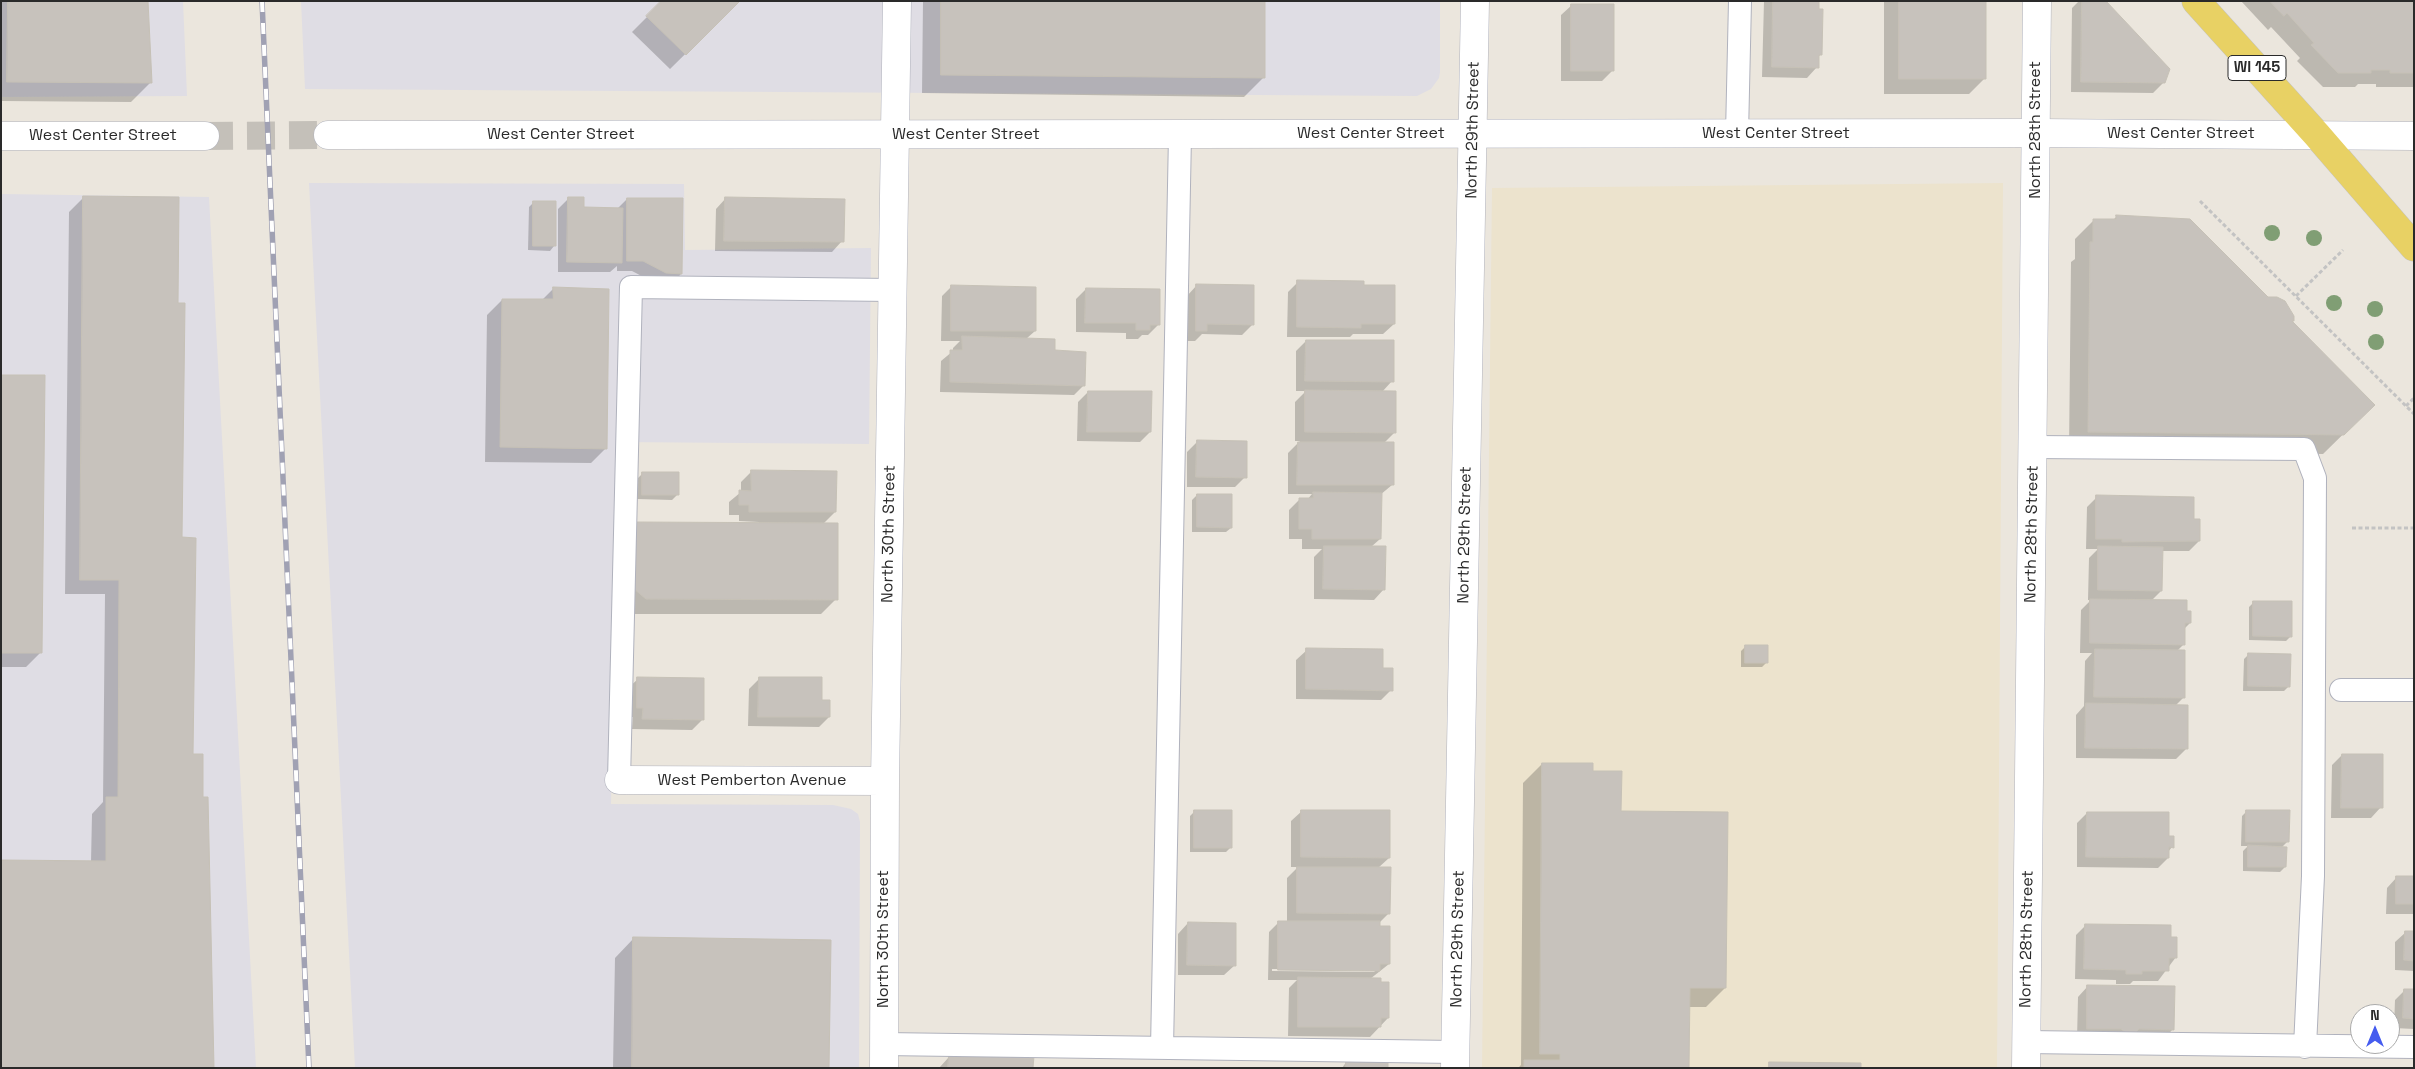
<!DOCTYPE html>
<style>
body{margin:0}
#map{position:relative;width:2415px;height:1069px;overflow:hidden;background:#ebe6dd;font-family:"Space Grotesk",sans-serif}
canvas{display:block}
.frame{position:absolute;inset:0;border:2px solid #2a2a2a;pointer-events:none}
.north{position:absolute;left:2350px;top:1004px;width:50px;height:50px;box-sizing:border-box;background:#fff;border:1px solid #aaa;border-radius:50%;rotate:0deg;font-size:14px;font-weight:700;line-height:20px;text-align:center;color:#2a2a2a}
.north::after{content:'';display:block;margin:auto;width:18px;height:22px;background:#455cef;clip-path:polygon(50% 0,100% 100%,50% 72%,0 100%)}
</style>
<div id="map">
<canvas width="2415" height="1069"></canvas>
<div class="frame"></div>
<div class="north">N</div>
</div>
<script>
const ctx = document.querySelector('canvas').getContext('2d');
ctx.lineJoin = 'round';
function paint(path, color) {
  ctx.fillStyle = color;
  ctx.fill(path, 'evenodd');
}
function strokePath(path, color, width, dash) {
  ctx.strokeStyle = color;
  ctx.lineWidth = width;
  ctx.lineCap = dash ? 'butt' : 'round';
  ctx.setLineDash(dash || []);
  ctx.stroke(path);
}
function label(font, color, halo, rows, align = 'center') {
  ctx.font = font + ' "Space Grotesk",sans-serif';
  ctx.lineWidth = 4.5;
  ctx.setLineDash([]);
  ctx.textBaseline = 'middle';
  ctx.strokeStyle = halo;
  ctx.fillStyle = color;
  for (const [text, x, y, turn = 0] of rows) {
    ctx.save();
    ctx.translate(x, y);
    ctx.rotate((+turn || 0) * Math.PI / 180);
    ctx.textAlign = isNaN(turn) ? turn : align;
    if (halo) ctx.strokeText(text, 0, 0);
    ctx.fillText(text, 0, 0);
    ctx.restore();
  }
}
paint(new Path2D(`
 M1 1H183L187 96 1 97Z
 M301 1H1440V72L1439 78 1431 89 1417 96 305 89Z
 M309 183 684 184 685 250 871 248 869 444 617 442 611 804 833 805 851 809 858 814 860 822 859 1068H355Z
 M1 194 209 197 256 1068H1Z`), '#dfdde4');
paint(new Path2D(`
 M2003 183 1997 1068H1482L1492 188Z`), '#ece3cd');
paint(new Path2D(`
 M1 1H147L150 83 131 102 1 101Z
 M663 1H739L670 69 632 32Z
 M923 1H1264L1263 78 1244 97 922 93Z
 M1764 1H1818L1821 54 1817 58V67L1807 78 1762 77Z
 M1884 1H1984V79L1969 94H1884Z
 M2079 1H2104L2164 82 2153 93 2071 92 2072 8Z
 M2241 1H2414V87H2376V84H2358L2355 87H2323L2297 61 2300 58 2271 27 2268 30Z
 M1572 5 1612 71 1602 81H1561V15Z
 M84 197 176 304 181 538 192 755 201 798 213 1068 91 862 92 814 103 802 105 594H65L69 212Z
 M569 198 583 208 617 209 627 199 681 274 671 284 655 283 632 271H617V266L610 272H558V209Z
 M726 198 842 241 832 252 715 251 716 209Z
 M534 202 554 246 550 251 528 250 529 207Z
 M2116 217 2268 298 2373 405 2323 454 2069 451 2071 262 2075 259V239L2094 220H2113Z
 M1298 282 1363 286 1394 324 1383 334H1353L1350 337H1287L1288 292Z
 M1197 285 1252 325 1242 335 1202 334 1195 341H1186L1187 296Z
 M952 286 1035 331 1026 339 1054 352 1084 385 1074 395 940 392 941 361 953 351V348L960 341H941L942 296Z
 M553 289 606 448 591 463 485 462 487 315 502 300H542Z
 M1086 289 1158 325 1148 335H1142L1138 339H1126V333L1076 332V299Z
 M1306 341 1392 381 1382 392 1395 432 1383 444 1392 485 1380 495V539L1371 547 1384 589 1374 600 1314 599V557L1322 549H1302V539H1289V510L1299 500H1307L1312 494H1288V453L1300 441H1295V402L1306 391H1296V351Z
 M1 376 41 652 26 667H1Z
 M1088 392 1150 432 1140 442 1077 441 1078 402Z
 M1197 442 1245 477 1235 487H1187V452Z
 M752 471 835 512 823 524 836 599 821 614H631L619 539 759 524V522L739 521V515H729V502L741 492V482Z
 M643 473 677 495 672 500 637 499 638 478Z
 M1197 495 1231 528 1226 532H1192V500Z
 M2097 497 2193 521 2199 541 2189 551H2162L2161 591 2151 601 2185 613 2190 623 2184 629V644L2176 652 2184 697 2175 706 2186 749 2176 759 2076 758V715L2084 706 2085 661 2092 653H2080L2081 610 2091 600H2088L2089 558 2098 549H2086L2087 507Z
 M2254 602 2291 636 2286 641 2249 640V607Z
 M1746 646 1767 662 1762 667H1741V651Z
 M1307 650 1382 669 1391 690 1381 700 1296 699V660Z
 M2249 654 2289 686 2284 691H2243L2244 659Z
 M638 679 702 720 692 730 632 729 633 717H627V689Z
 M759 679 829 717 819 727 748 726 749 689Z
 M2342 755 2381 807 2371 818H2331L2332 765Z
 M1542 764 1592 772 1620 812 1725 988 1706 1007H1688V1068H1518L1521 1065 1523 783Z
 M1195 811 1231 847 1226 852H1190V816Z
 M1302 811 1389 858 1378 868 1389 913 1378 924 1389 964 1370 979 1388 1018 1370 1037 1288 1036 1289 988 1297 980H1268L1269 932 1279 922H1287V878L1298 867H1291V821ZM1272 969H1377L1374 972 1272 971Z
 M2247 811 2288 841 2281 848 2285 867 2280 872 2243 871V851L2248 846H2241L2242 816Z
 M2087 813 2168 837 2172 847 2168 852V858L2158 868 2077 867V823Z
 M2397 877H2414V914H2386L2387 888Z
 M1188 923 1235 965 1224 975H1178V934Z
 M2086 925 2170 938 2176 957 2158 981H2133L2130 984H2116V980L2075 979 2076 935Z
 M2406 932H2414V971L2395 970V942Z
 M634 938 828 1068H613L615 958Z
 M2088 986 2173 1029 2163 1040 2077 1039 2078 997Z
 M2405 990H2414V1029L2394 1028 2395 1000Z
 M949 1057 1032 1068H939Z
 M1347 1061 1387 1068H1342Z`), '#0003');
const building = new Path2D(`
 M8 1H148L152 83 7 82Z
 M661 1H740L686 55 646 16Z
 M941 1H1265V78L941 75Z
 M1773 1H1819V9H1823L1822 55H1819V68L1772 67Z
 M1899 1H1986V79H1899Z
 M2082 1H2106L2170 69 2165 83 2081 82Z
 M2270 1H2414V73H2390V70H2371V73H2338L2311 45 2314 43 2287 13 2284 16Z
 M1571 4H1614V71H1571Z
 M83 196 179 197 178 303H185L182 537 196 538 193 754H203V797H208L214 1068H1V860L106 861V797H118L119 580H80Z
 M568 197H584V207L623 208 622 263 567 262Z
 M725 197 845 199 844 242 724 241Z
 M627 198H683L682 274 666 273 643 261H627Z
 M533 201H556V246H533Z
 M2116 215 2190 219 2268 297H2277L2285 301 2294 316V321H2292L2375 405 2344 435 2088 432 2090 242H2093V219H2116Z
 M1297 280 1364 281V285H1395V324H1361V328L1297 327Z
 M1196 284 1254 285V325L1207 324V331H1196Z
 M951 285 1036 287V331H951Z
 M553 287 609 289 607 449 500 447 502 299H553Z
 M1086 288 1160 289V325H1150V330H1136V323H1085Z
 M962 336 1055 339V350L1086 352 1085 386 950 382V350H962Z
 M1306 340H1394V382L1305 381Z
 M1 375H45L42 653H1Z
 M1305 390 1396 391V433L1305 432Z
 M1088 391H1152L1151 432H1087Z
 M1197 440 1247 441V478L1196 477Z
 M1298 442H1394V485H1297Z
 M751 470 837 471 836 512H749V505H739V490L751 491Z
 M642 472H679V495H642Z
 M1313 492 1382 493 1381 539H1312V529H1299V498H1313Z
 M1197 494H1232V528L1197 527Z
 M2096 495 2194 497V519H2200V541L2122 542V539H2096Z
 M633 522 838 523V600L646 599 633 588Z
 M1324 546H1386L1385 590 1323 589Z
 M2098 546 2163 547 2162 591 2098 590Z
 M2090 599 2187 600V611H2191V623H2185V645L2090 643Z
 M2253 601H2292V637L2253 636Z
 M1745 645H1768V663H1745Z
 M1306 648 1383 649V668H1393V691L1306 689Z
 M2095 649 2185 650V698L2094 697Z
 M2248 653 2291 654 2290 687 2248 686Z
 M637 677 704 678V720L642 719 643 708H637Z
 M759 677H822V700H830V717H758Z
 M2086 703 2188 705V749L2085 748Z
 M2342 754H2383V808H2341Z
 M1542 763H1593V771H1622L1621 811 1728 812 1726 988H1690L1689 1068H1524V1060H1560V1054H1540Z
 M1194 810H1232V848H1194Z
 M1301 810H1390V858L1301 857Z
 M2246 810H2290L2289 842H2246Z
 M2087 812H2169V836H2174V848L2169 847V858L2086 857Z
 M2248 845 2287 847 2286 867H2248Z
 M1297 867H1391L1390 914 1297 913Z
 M2396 876H2414V904H2396Z
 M1278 921H1380V926H1390V964H1380V971L1278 970Z
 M1188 922 1236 923V966L1187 965Z
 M2085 924 2171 925V937H2177V958H2169V971H2142V974H2126V970L2084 969Z
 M2405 931H2414V961L2404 960Z
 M633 937 831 940 829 1068H632Z
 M1298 977 1381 978V982H1389V1018H1381V1027H1298Z
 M2087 985 2175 986 2174 1030 2139 1029 2136 1032H2125L2121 1029H2087Z
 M2404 989H2414V1019L2403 1018Z
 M949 1056H1034L1033 1068H948Z
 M1346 1059 1388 1060V1068H1346Z
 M1769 1062 1861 1063V1068H1769Z`);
paint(building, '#c7c2bc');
strokePath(building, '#c6c1b6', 1);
strokePath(new Path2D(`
 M205 136 328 135`), '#c4c0b9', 28, [28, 14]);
const lane = new Path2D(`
 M1737 134 1740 1
 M2033 447 2304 449 2315 478 2313 876 2305 1047
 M2341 690H2414
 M619 780 631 287 892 290
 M2026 1042 2414 1047
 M884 1044 1455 1052
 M1162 1048 1180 135`);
const street = new Path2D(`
 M619 780 885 781
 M884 1068 885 781 897 1
 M1455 1068 1475 1
 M2026 1068 2037 1`);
const secondary = new Path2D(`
 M328 135 2036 133 2414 136
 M1 136H205`);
const primary = new Path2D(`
 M2196 1 2317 135 2414 247`);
strokePath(lane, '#b0b2bd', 24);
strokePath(street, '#b0b2bd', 29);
strokePath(secondary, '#b0b2bd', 29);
strokePath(primary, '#c3c3c3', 29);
strokePath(new Path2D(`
 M2200 201 2414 414
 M2296 296 2343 250
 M2406 406 2414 398
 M2352 528H2414`), '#c3c3c3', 3, [4, 2.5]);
strokePath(lane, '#fff', 22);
strokePath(street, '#fff', 28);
strokePath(secondary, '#fff', 28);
strokePath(primary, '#e8d164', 28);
const rail = new Path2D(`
 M262 1 309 1068`);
strokePath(rail, '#a0a1b3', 5.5);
strokePath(rail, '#fff', 4, [11]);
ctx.fillStyle = '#809e74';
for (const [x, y] of [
 [2272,233],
 [2314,238],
 [2334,303],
 [2375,309],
 [2376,342]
]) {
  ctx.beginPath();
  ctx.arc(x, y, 8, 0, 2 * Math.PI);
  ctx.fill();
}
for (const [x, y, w] of [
 [2257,68,58]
]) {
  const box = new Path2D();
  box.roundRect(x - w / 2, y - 12.5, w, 25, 4);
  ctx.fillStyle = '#fff';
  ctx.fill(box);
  strokePath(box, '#2a2a2a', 1);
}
label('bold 15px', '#2a2a2a', null, [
 ["WI 145",2257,68]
]);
label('16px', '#2a2a2a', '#fff', [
 ["North 29th Street",1473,130,-89],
 ["North 28th Street",2036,130,-90],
 ["West Center Street",1371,134],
 ["West Center Street",1776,134],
 ["West Center Street",2181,134],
 ["West Center Street",561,135],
 ["West Center Street",966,135],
 ["West Center Street",103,136],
 ["North 30th Street",889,534,-89],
 ["North 28th Street",2032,534,-89],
 ["North 29th Street",1465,535,-89],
 ["West Pemberton Avenue",752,781],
 ["North 30th Street",884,939,-90],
 ["North 29th Street",1458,939,-89],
 ["North 28th Street",2027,939,-89]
]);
</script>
